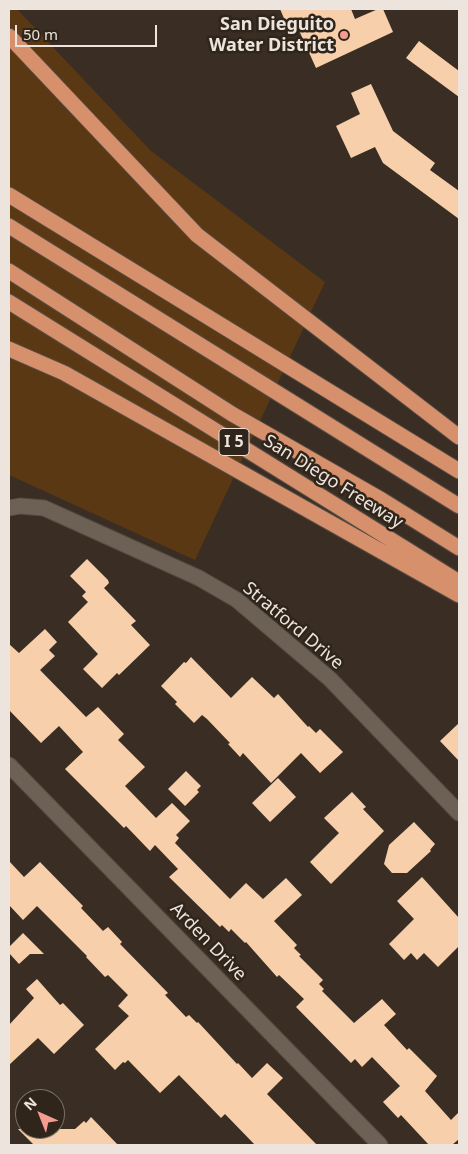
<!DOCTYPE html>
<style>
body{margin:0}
#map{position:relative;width:468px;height:1154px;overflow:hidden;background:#3a2e24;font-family:"Noto Sans",sans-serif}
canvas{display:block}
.frame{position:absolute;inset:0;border:10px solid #ece4dd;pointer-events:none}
.north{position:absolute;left:15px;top:1089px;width:50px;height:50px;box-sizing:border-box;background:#2f251a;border:1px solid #7b7168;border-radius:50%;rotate:316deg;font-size:14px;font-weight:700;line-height:20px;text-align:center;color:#ece4dd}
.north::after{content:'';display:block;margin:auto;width:18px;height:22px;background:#f59c90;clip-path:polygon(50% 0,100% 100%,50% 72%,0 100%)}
.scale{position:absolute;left:15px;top:25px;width:142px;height:22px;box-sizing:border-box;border:2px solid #ece4dd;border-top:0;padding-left:6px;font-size:15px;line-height:18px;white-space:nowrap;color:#ece4dd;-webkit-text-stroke:4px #2f251a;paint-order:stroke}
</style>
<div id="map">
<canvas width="468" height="1154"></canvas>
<div class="frame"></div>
<div class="north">N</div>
<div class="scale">50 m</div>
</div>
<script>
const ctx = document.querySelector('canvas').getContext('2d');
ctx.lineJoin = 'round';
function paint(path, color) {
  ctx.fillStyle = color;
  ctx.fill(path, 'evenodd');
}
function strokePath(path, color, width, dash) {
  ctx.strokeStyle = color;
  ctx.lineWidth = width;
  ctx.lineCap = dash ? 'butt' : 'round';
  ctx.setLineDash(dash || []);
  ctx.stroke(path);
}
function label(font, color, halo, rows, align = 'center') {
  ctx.font = font + ' "Noto Sans",sans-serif';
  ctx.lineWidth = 5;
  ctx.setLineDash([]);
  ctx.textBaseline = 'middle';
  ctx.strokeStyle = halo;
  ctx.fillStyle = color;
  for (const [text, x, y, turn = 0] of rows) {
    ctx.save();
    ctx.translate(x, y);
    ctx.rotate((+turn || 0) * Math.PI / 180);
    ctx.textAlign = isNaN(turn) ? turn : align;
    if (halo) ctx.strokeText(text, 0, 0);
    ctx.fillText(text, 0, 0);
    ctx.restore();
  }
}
paint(new Path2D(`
 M9 9H17L151 151 325 282 195 560 9 475Z`), '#5a3813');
paint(new Path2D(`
 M280 9H351L355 19 378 9H383L393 32 316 68 297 26 289 30Z
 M419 41 459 71V97L406 58Z
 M371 84 393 131 435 163 430 170 459 191V219L383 163 375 147 351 158 336 126 360 114 351 93Z
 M87 559 108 580 109 583 104 588 136 621 131 625 150 645 119 675 117 673 102 688 83 669 98 654 68 622 88 602 82 596 86 592 70 576Z
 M45 629 57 642 49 650 55 656 40 670 86 717 98 707 124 734 118 740 145 767 125 786 156 818 172 803 190 821 176 835 179 838 175 843 230 899 246 883 263 899 286 878 302 895 274 921 297 945 294 948 301 955 299 956 323 980 319 984 324 989 322 991 354 1023 382 999 396 1014 384 1025 407 1050 409 1048 437 1076 425 1091 451 1120 459 1112V1139L452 1145H429L401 1115 398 1118 383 1102 400 1086 372 1057 362 1067 355 1059 351 1063 296 1007 304 999 279 975 277 977 246 942 245 943 231 929 229 932 222 925 220 927 169 877 178 869 155 845 150 851 126 826 124 828 65 769 83 752 59 726 41 743 9 710V644L19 653Z
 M191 657 231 698 252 677 274 698 278 694 308 727 309 726 316 733 320 729 343 752 320 773 301 753 271 783 243 753 240 757 228 744 230 743 207 719 202 715 194 723 175 704 177 702 161 686 184 662 186 663Z
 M459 723V761L440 741Z
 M186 771 201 786 197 790 199 792 185 806 168 789Z
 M278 778 296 797 270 822 252 803Z
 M352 792 366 807 363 809 384 831 331 884 310 862 339 833 324 818Z
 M414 822 435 844 430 850 431 851 407 873H392L384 864 389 845Z
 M9 861 24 877 40 862 83 906 81 908 103 931 108 927 122 942 120 944 168 993 165 995 186 1017 189 1015 197 1023 198 1022 237 1064 238 1063 252 1078 267 1063 283 1078 267 1094 317 1145H255L225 1114 221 1118 179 1075 160 1093 128 1060 125 1063 123 1062 115 1070 95 1049 129 1016 118 1006 128 995 108 975 105 977 86 957 87 956 37 906 23 920 9 905Z
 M422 877 459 918V946L438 967 424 953 417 960 411 953 404 960 389 944 414 919 397 901Z
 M23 933 44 954H30L19 964 9 953V947Z
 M37 979 60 1005 63 1003 84 1025 54 1054 38 1038 9 1065V1025L34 998 26 989Z
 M91 1117 118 1145H34L18 1129H75L84 1121 86 1123Z`), '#f7d0ab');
const minor = new Path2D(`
 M9 508 20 506 44 508 199 578 237 600 330 679 459 813
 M9 765 380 1145`);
const highway = new Path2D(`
 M9 36 197 235 459 437
 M9 195 459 471
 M9 226 459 506
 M9 271 232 414 382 500 459 548
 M9 302 459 582
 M9 349 64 373 459 595`);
strokePath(minor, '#564c43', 17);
strokePath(highway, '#564c43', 17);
strokePath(minor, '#6d6055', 15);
strokePath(highway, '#d6906c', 15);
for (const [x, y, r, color] of [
 [344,35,5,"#f59c90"]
]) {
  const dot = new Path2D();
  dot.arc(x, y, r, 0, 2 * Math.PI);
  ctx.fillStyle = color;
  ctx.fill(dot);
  strokePath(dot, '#2f251a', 2);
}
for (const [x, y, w] of [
 [234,442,30]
]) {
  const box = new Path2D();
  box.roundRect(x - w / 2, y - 13.5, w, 27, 4);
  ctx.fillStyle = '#2f251a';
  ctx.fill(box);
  strokePath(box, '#ece4dd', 1);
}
label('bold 16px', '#ece4dd', null, [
 ["I 5",234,442]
]);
label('bold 18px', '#ece4dd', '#2f251a', [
 ["San Dieguito",334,25],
 ["Water District",334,46]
], 'right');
label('18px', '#ece4dd', '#2f251a', [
 ["San Diego Freeway",333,482,32],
 ["Stratford Drive",293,626,40],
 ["Arden Drive",208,942,46]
]);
</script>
